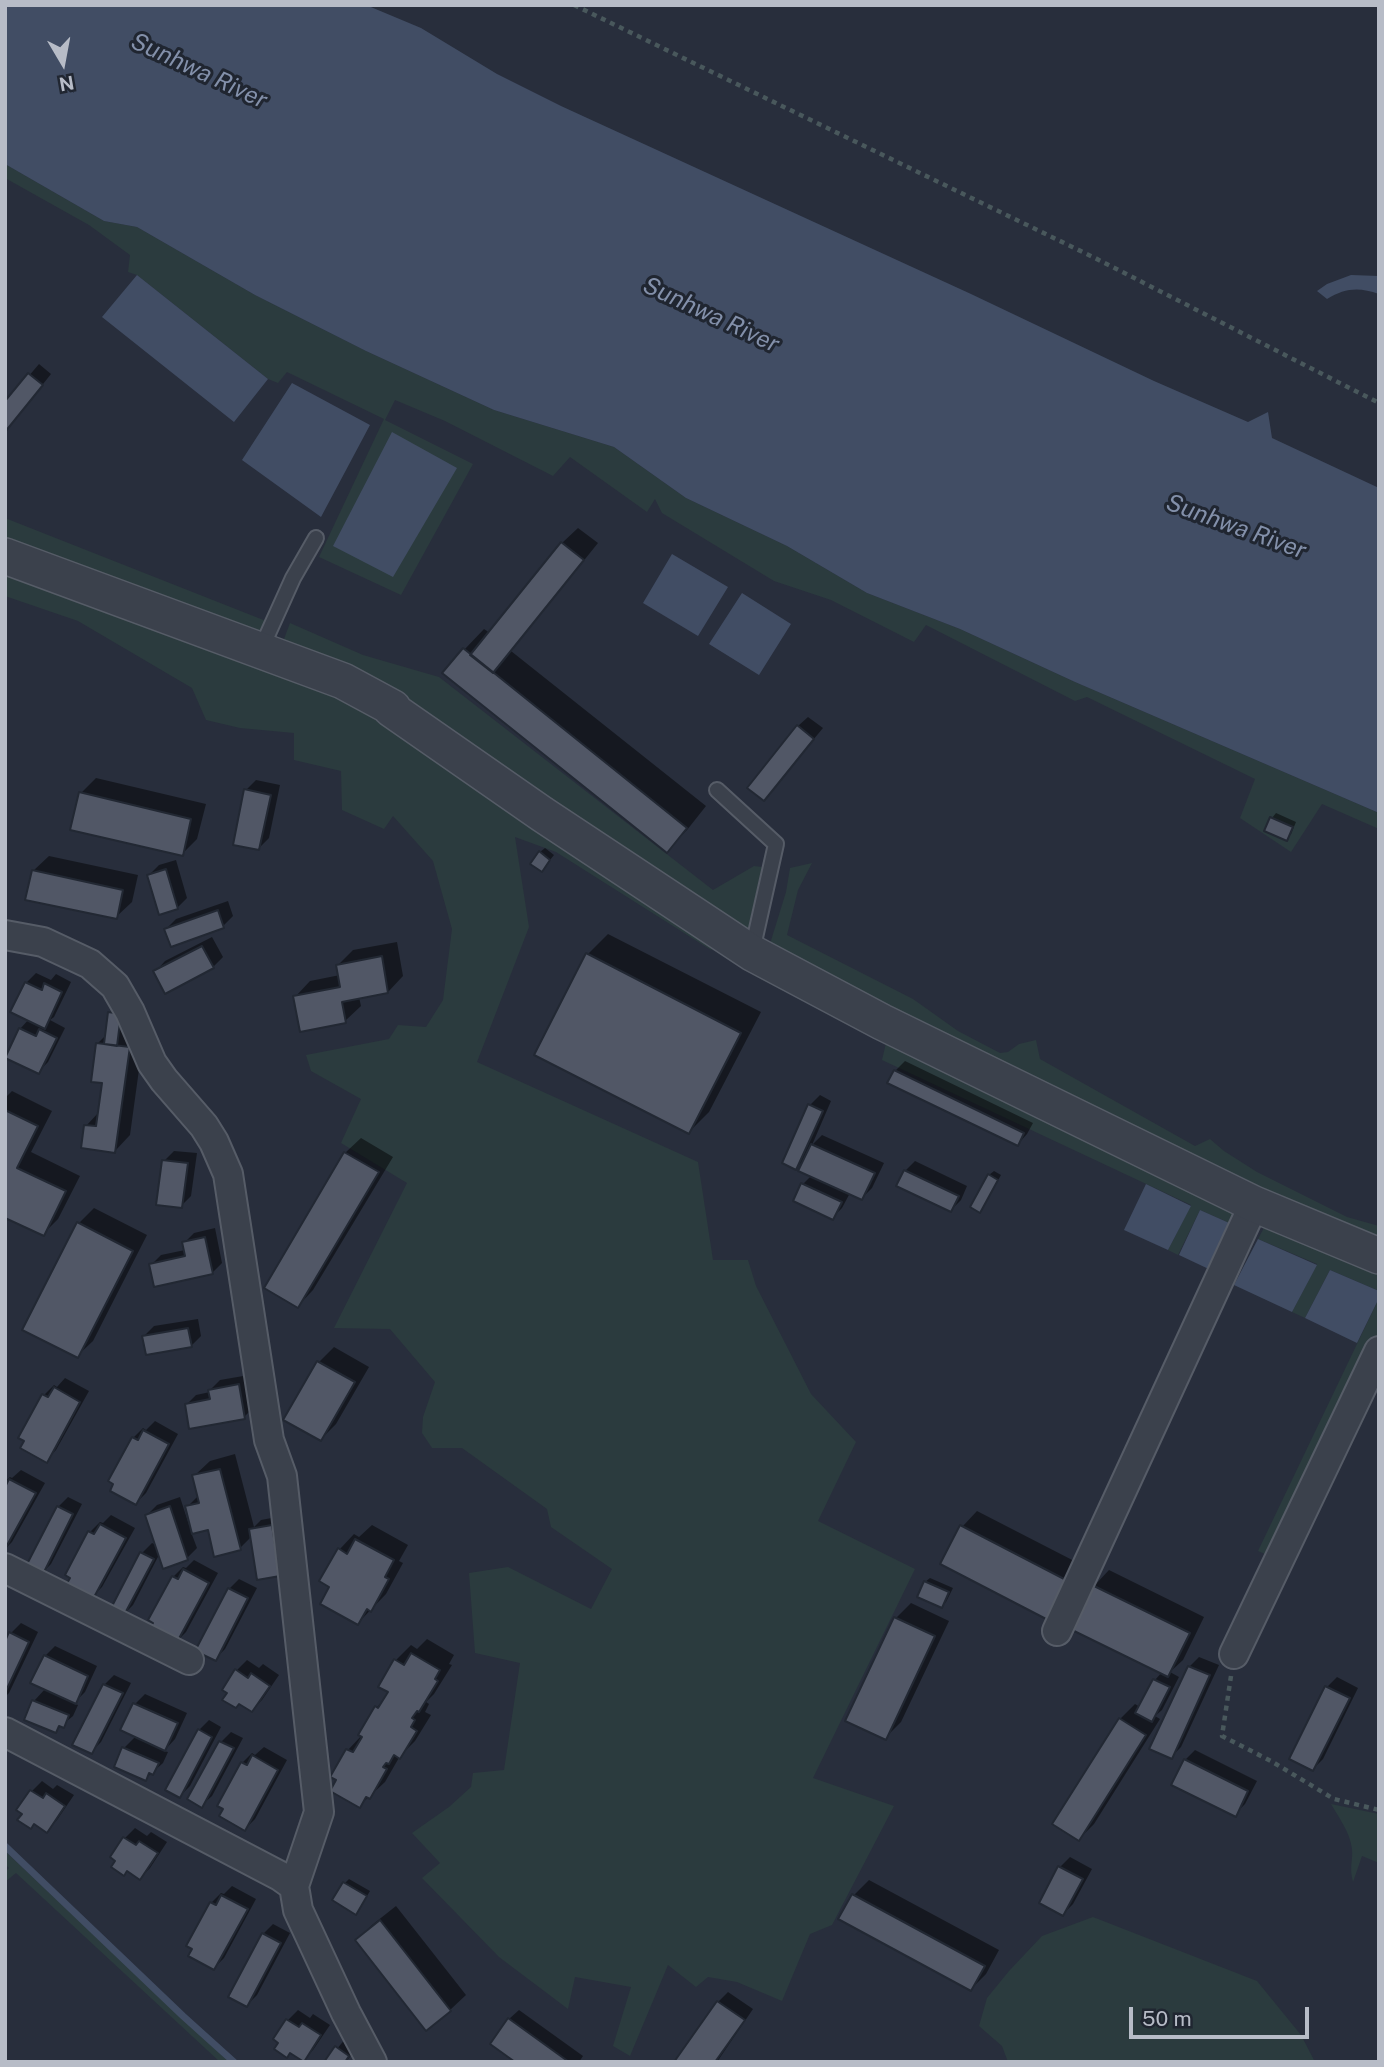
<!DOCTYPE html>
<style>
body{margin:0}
#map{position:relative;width:1384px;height:2067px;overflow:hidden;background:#282e3c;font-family:"Public Sans",sans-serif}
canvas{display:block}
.frame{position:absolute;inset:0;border:7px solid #b7bcc7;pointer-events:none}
.north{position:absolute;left:28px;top:28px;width:70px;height:70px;-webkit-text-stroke:5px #202631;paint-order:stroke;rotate:170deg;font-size:19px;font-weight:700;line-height:28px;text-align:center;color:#b7bcc7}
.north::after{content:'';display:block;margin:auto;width:24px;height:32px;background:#b7bcc7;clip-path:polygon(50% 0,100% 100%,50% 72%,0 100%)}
.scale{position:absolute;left:1129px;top:2007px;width:180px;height:32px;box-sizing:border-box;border:4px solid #b7bcc7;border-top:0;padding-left:9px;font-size:21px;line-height:24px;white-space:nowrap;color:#b7bcc7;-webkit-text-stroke:5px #202631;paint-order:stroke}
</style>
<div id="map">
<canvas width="1384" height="2067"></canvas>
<div class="frame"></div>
<div class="north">N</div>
<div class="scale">50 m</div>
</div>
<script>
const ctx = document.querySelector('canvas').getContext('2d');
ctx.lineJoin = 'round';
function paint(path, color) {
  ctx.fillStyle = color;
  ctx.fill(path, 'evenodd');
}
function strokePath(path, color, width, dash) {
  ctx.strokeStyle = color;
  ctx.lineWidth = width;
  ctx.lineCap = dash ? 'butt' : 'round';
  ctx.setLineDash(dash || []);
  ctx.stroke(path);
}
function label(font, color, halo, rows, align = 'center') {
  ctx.font = font + ' "Public Sans",sans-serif';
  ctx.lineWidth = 6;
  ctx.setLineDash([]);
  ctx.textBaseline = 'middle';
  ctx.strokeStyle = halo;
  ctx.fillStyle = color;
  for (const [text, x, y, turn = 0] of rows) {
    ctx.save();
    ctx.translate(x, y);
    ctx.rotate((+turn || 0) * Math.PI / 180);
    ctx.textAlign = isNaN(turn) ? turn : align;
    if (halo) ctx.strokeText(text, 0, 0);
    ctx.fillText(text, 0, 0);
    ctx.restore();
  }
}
paint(new Path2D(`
 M5 164 104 221 137 227 255 295 366 351 494 410 614 447 686 498 787 546 867 593 960 629 1075 682 1379 813V829L1322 804 1291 852 1240 818 1255 779 1087 697 1075 701 926 625 914 642 831 600 774 581 662 513 655 499 647 512 570 457 553 476 445 421 395 400 385 420 473 464 401 595 319 557 384 419 287 372 278 383 268 379 137 275 128 272 130 255 89 225 5 178Z
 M5 518 266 621 258 633 5 541Z
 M5 572 337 697 397 727 717 946 711 950 556 852 515 837 529 927 477 1062 698 1162 713 1260H748L756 1286 811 1394 856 1442 818 1521 915 1569 813 1778 894 1806 832 1925 810 1934 782 2001 737 1982 708 1977 696 1987 668 1965 630 2056 613 2046 631 1987 575 1977 568 2009 499 1957 422 1878 440 1863 412 1833 449 1807 471 1787 473 1773 504 1770 520 1663 475 1653 469 1573 508 1567 591 1609 612 1569 551 1527 547 1509 462 1448H432L422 1433 423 1417 435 1382 390 1329 334 1328 407 1183 341 1143 361 1099 311 1071 306 1055 389 1039 398 1025 426 1027 443 1000 452 929 433 861 393 816 384 829 342 810 341 771 294 760V733L240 728 206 720 192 688 78 621 5 596Z
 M290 623 363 655 439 677 713 890 754 866 762 867 747 935 287 645 284 639Z
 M812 863 798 890 787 935 913 999 958 1031 1000 1053 1008 1052 1019 1044 1036 1040 1040 1059 1195 1146 1210 1139 1224 1151 1257 1172 1347 1217 1379 1226V1246L769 947 786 892 790 868Z
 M886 1043 1232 1207 1239 1218 1236 1226 1200 1210 1178 1255 1168 1250 1191 1205 882 1060Z
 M1266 1224 1379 1271V1291L1330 1270 1305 1318 1292 1312 1317 1264 1258 1239Z
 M1379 1298V1336L1272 1557 1258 1551Z
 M1331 1804 1379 1814V1863L1362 1856 1353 1882C1349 1867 1353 1862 1352 1849 1350 1832 1339 1818 1331 1804Z
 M5 1851 229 2062H220L16 1873 5 1882V1872L9 1868 5 1864Z
 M1093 1917 1257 1981 1301 2035 1315 2062H1008L1002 2046 979 2026 987 1998 1009 1971 1042 1936Z`), '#2b3b3e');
paint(new Path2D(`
 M5 5H366L421 28 497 74 561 106 971 294 1154 381 1248 422 1268 412 1272 438 1379 488V813L1075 682 960 629 867 593 787 546 686 498 614 447 494 410 366 351 255 295 137 227 104 221 5 164Z
 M137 275 268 379 234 422 102 317Z
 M1351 275 1379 276V294C1359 287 1345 288 1327 299L1317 291 1327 284Z
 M292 383 370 425 321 517 242 460Z
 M392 432 457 468 393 577 333 546Z
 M672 554 728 587 698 636 643 603Z
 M742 593 791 624 759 675 709 644Z
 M1146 1184 1191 1206 1168 1250 1124 1230Z
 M1200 1210 1236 1226 1215 1272 1179 1255Z
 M1258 1239 1317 1265 1292 1312 1234 1285Z
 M1330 1270 1379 1291V1298L1357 1343 1305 1318Z`), '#414d64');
paint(new Path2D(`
 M39 364 51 374 5 432V404Z
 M578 528 598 543 511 651 706 806 687 830 667 850 464 650 484 629 490 633 562 543Z
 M808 717 823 728 764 799 798 726Z
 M96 778 206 804 197 839 182 854 81 793Z
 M256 780 280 785 269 838 259 848 246 790Z
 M1276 813 1296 822 1291 834 1286 839 1266 830 1272 818Z
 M545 848 554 855 546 865 540 852Z
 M49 856 138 875 132 902 116 917 33 871Z
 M176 860 187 898 177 908 149 875 159 865Z
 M228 901 233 916 223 926 166 929 176 919Z
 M608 934 761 1012 709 1112 689 1132 588 954Z
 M212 937 223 957 213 967 156 971 165 961Z
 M397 942 403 976 388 992 359 997 361 1006 345 1021 295 997 310 981 340 975 338 965 353 950Z
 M36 973 51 980 56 974 71 982 54 1017 50 1020 65 1028 48 1062 38 1072 20 1029 29 1019 26 983Z
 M114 1009 124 1010 122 1030 144 1033 130 1135 115 1151 86 1126 99 1112 104 1081 97 1044 107 1034 110 1013Z
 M905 1061 1033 1123 1027 1134 1018 1144 895 1071Z
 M12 1091 52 1111 31 1152 80 1176 58 1219 43 1234 5 1216V1098Z
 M820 1095 831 1101 812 1145 822 1135 884 1163 872 1188 862 1198 850 1193 842 1208 832 1218 795 1200 803 1184 812 1175 806 1158 796 1168 810 1105Z
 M361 1138 393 1157 313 1290 298 1306 345 1153Z
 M174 1151 197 1153 191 1196 181 1206 164 1161Z
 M915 1161 967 1186 961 1200 951 1210 905 1171Z
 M994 1171 1001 1175 984 1206 980 1211 989 1175Z
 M94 1208 147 1235 93 1341 77 1356 79 1223Z
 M215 1228 222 1263 212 1273 151 1265 161 1255 185 1250 184 1243 194 1233Z
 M198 1319 201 1336 191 1346 144 1336 154 1326Z
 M334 1347 369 1367 336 1424 321 1439 319 1362Z
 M249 1375 254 1407 244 1417 186 1405 196 1395 210 1392V1390L220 1380Z
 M65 1378 89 1391 56 1450 46 1460 27 1440 21 1437 44 1395 54 1385 57 1387Z
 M155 1421 178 1434 146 1493 136 1503 133 1438 143 1428 146 1430Z
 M235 1454 254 1527 261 1520 282 1516 280 1574 252 1536 240 1548 209 1528 191 1532 197 1548 187 1558 160 1553 133 1605 123 1615 112 1609 142 1553 152 1543 157 1545 147 1515 157 1505 180 1497 189 1525H192L187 1507 199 1495 194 1476 210 1461Z
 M21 1470 45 1483 12 1542 5 1549V1481L10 1477 12 1478Z
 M68 1497 82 1504 51 1564 41 1574 58 1507Z
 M977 1511 1082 1565 1063 1602 962 1527Z
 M111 1515 135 1528 102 1587 92 1597 73 1577 67 1574 90 1532 100 1522 103 1523Z
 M372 1525 408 1545 399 1561 403 1563 386 1594 358 1623 332 1586 339 1550 354 1534 359 1537Z
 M194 1560 218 1573 186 1632 176 1642 173 1577 183 1567 186 1568Z
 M1109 1570 1204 1617 1183 1660 1170 1672 1179 1677 1162 1710 1155 1716 1160 1719 1094 1824 1079 1839 1120 1719 1135 1704 1140 1707 1155 1680 1162 1672 1073 1629 1094 1586Z
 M930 1578 953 1588 946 1602 942 1606 925 1582Z
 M239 1579 257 1588 225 1649 215 1659 229 1589Z
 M911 1603 949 1621 901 1722 885 1738 896 1618Z
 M21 1623 38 1632 9 1693 5 1697V1645L11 1633Z
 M427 1639 454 1655 449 1664 452 1665 434 1694 426 1702 429 1704 425 1712 431 1715 415 1741 400 1756 385 1782 359 1806 338 1779 332 1776 348 1750 362 1735 377 1707 387 1697 396 1660 411 1645 417 1649Z
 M55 1646 97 1666 85 1692 74 1703 78 1705 73 1716 55 1731 26 1719 34 1701 46 1688 45 1656Z
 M1199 1657 1219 1665 1181 1747 1171 1757 1152 1748 1189 1667Z
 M247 1660 259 1668 263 1664 279 1675 262 1700 252 1710 237 1670Z
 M114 1675 131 1683 101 1742 91 1752 75 1744 104 1685Z
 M1337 1677 1358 1688 1323 1759 1313 1769 1291 1758 1327 1687Z
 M145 1694 187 1713 175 1739 164 1751 168 1752 163 1763 145 1779 124 1748 136 1736 135 1704Z
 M209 1720 221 1727 190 1786 180 1796 199 1730Z
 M231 1732 243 1738 212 1796 202 1805 190 1799 221 1742Z
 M264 1747 287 1760 255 1819 245 1829 242 1763 252 1753 255 1755Z
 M1195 1750 1257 1781 1245 1804 1235 1814 1185 1760Z
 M42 1781 53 1789 57 1785 74 1795 57 1820 47 1830 19 1810 32 1791Z
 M135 1828 147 1836 151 1832 167 1842 150 1868 140 1878 112 1857 125 1838Z
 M1070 1857 1092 1869 1073 1904 1063 1914 1060 1867Z
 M349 1879 370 1891 360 1908 345 1883Z
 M869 1880 999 1950 986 1974 971 1989 841 1918 854 1895Z
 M232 1886 256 1899 224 1958 214 1968 211 1903 221 1893 224 1894Z
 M396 1906 466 1995 450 2010 426 2029 357 1940 372 1925Z
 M273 1924 290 1933 257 1995 247 2005 263 1934Z
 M728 1992 753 2009 717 2062H676L718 2002Z
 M298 2010 310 2018 313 2014 330 2025 313 2050 303 2060 275 2039 288 2020Z
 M519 2010 583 2056 579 2062H518L509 2019Z
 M346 2038 358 2046 346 2062H326Z`), '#0007');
strokePath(new Path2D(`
 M5 1846 183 2016 234 2062`), '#414d64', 7);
const building = new Path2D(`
 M28 373 43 385 5 432V401Z
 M561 542 584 560 493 673 470 655Z
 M463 648 687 828 667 853 442 673Z
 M797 725 814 739 764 801 747 788Z
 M244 789 271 795 259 850 233 845Z
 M79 792 191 819 183 856 70 830Z
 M1270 817 1293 827 1287 841 1264 831Z
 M539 851 550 860 542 872 530 864Z
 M166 869 178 909 159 915 147 875Z
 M32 870 123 890 117 919 25 900Z
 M218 910 224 928 171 947 164 929Z
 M202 946 214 968 165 994 153 971Z
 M586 953 741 1033 689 1134 534 1055Z
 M382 956 388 993 342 1002 346 1023 300 1032 293 996 340 987 336 965Z
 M25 982 42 990 44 983 62 992 45 1029 10 1012Z
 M108 1012 121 1014 117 1046 104 1044Z
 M19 1028 36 1036 39 1029 57 1038 39 1074 5 1058Z
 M96 1043 130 1047 115 1153 81 1148 84 1125 96 1126 102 1083 91 1082Z
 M894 1070 1024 1133 1018 1146 887 1083Z
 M808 1104 823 1111 796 1170 782 1163Z
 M5 1110 38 1126 17 1168 66 1191 44 1236 5 1218Z
 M811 1144 875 1173 862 1200 798 1171Z
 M344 1152 379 1172 298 1308 264 1288Z
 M162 1160 188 1163 182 1208 156 1205Z
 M904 1170 959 1196 951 1212 896 1186Z
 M988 1174 998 1180 980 1213 970 1207Z
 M801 1183 842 1202 833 1220 793 1201Z
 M77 1222 133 1251 78 1358 22 1330Z
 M205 1237 213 1274 154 1287 149 1264 185 1256 182 1242Z
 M188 1328 192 1347 146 1355 142 1336Z
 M317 1361 355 1382 321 1441 283 1420Z
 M239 1384 245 1419 189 1429 185 1404 210 1399 208 1390Z
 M54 1387 80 1402 47 1463 20 1448 24 1441 18 1438 42 1394 48 1397Z
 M143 1430 169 1444 136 1505 110 1491 113 1484 108 1481 132 1437 138 1440Z
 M220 1469 241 1550 214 1557 208 1530 192 1534 185 1506 199 1503 192 1475Z
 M9 1479 36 1493 5 1549V1487Z
 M57 1506 73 1514 42 1576 25 1568Z
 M170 1506 188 1560 163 1569 145 1515Z
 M100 1524 126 1538 93 1599 66 1585 70 1578 65 1575 88 1531 94 1534Z
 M272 1525 280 1576 257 1580 249 1529Z
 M960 1525 1068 1581 1048 1620 940 1564Z
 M355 1539 394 1560 385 1577 389 1579 371 1612 367 1609 358 1625 320 1604 329 1587 319 1581 338 1548 347 1554Z
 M140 1552 154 1559 123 1617 110 1610Z
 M183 1569 209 1583 176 1644 149 1630 153 1623 148 1620 172 1576 178 1579Z
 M924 1581 949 1592 942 1608 917 1597Z
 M1092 1585 1190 1633 1168 1677 1070 1629Z
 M228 1588 248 1598 216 1661 195 1651Z
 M894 1617 935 1636 886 1740 845 1721Z
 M9 1632 29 1642 5 1693V1641Z
 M411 1653 440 1670 435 1679 438 1681 419 1712 417 1711 412 1718 415 1720 411 1727 417 1731 400 1759 394 1755 389 1764 386 1763 383 1767 387 1769 370 1799 366 1797 360 1808 330 1791 336 1780 330 1777 346 1749 353 1752 362 1737 358 1735 375 1706 378 1708 388 1692 378 1687 394 1659 404 1665Z
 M44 1655 88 1676 76 1704 30 1683Z
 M1188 1666 1210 1675 1172 1759 1149 1749Z
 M235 1669 248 1678 251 1673 270 1686 252 1712 239 1704 236 1708 222 1700 227 1693 222 1690Z
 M1153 1679 1170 1687 1152 1722 1135 1713Z
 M103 1684 123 1693 92 1754 72 1745Z
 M1325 1686 1350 1698 1313 1771 1289 1759Z
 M32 1700 69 1715 64 1728 59 1726 56 1733 24 1720Z
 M133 1703 178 1723 165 1751 120 1730Z
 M1119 1718 1146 1735 1079 1841 1052 1824Z
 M198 1729 212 1737 180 1798 165 1790Z
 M219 1741 234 1748 202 1808 187 1799Z
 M122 1747 159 1763 153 1775 149 1773 146 1781 114 1767Z
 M252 1755 278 1770 245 1831 219 1816 223 1809 217 1806 241 1762 247 1765Z
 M1184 1759 1248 1791 1236 1817 1171 1785Z
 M30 1790 43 1798 46 1793 65 1806 47 1833 34 1824 31 1829 17 1820 22 1814 16 1810Z
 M123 1837 136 1845 139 1841 158 1853 140 1880 127 1871 124 1876 111 1867 115 1861 110 1857Z
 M1058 1866 1083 1879 1063 1916 1039 1903Z
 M343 1882 367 1896 356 1915 332 1900Z
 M852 1894 985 1966 971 1991 838 1919Z
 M221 1895 248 1909 214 1970 188 1956 192 1949 186 1946 210 1902 216 1905Z
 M380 1920 451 2011 426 2031 355 1940Z
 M262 1933 281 1943 247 2007 228 1997Z
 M717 2001 745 2020 715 2062H674Z
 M508 2018 569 2062H515L490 2044Z
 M286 2019 299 2027 302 2023 321 2035 304 2062 290 2053 287 2058 274 2049 278 2043 273 2039Z
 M335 2046 349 2056 345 2062H324Z`);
paint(building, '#515766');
strokePath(building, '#222833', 2);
const service = new Path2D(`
 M261 649 293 578 316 538
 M717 790 776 844 752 951`);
const minor = new Path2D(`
 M5 935 43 942 90 964 115 986 130 1012 152 1063 164 1080 204 1126 214 1142 228 1174 269 1440 282 1476 319 1812 294 1886 298 1910 346 2013 372 2062
 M5 1568 189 1660
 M1057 1631 1254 1204
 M1234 1654 1379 1351
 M5 1732 280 1876 294 1886`);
const tertiary = new Path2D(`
 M5 556 343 681 393 708 391 709 542 814 752 953 882 1022 1254 1204 1379 1256`);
strokePath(service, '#565c67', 18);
strokePath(minor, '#565c67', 32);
strokePath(tertiary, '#565c67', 38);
strokePath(new Path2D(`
 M574 5 1095 258 1379 403
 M1231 1676 1222 1736 1271 1761 1334 1799 1379 1810`), '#49585c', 4.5, [5, 5]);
strokePath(service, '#3b414c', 14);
strokePath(minor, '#3b414c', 28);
strokePath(tertiary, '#3b414c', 35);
label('italic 24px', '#8390aa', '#202631', [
 ["Sunhwa River",199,71,25],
 ["Sunhwa River",711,315,25],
 ["Sunhwa River",1236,527,20]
]);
</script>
